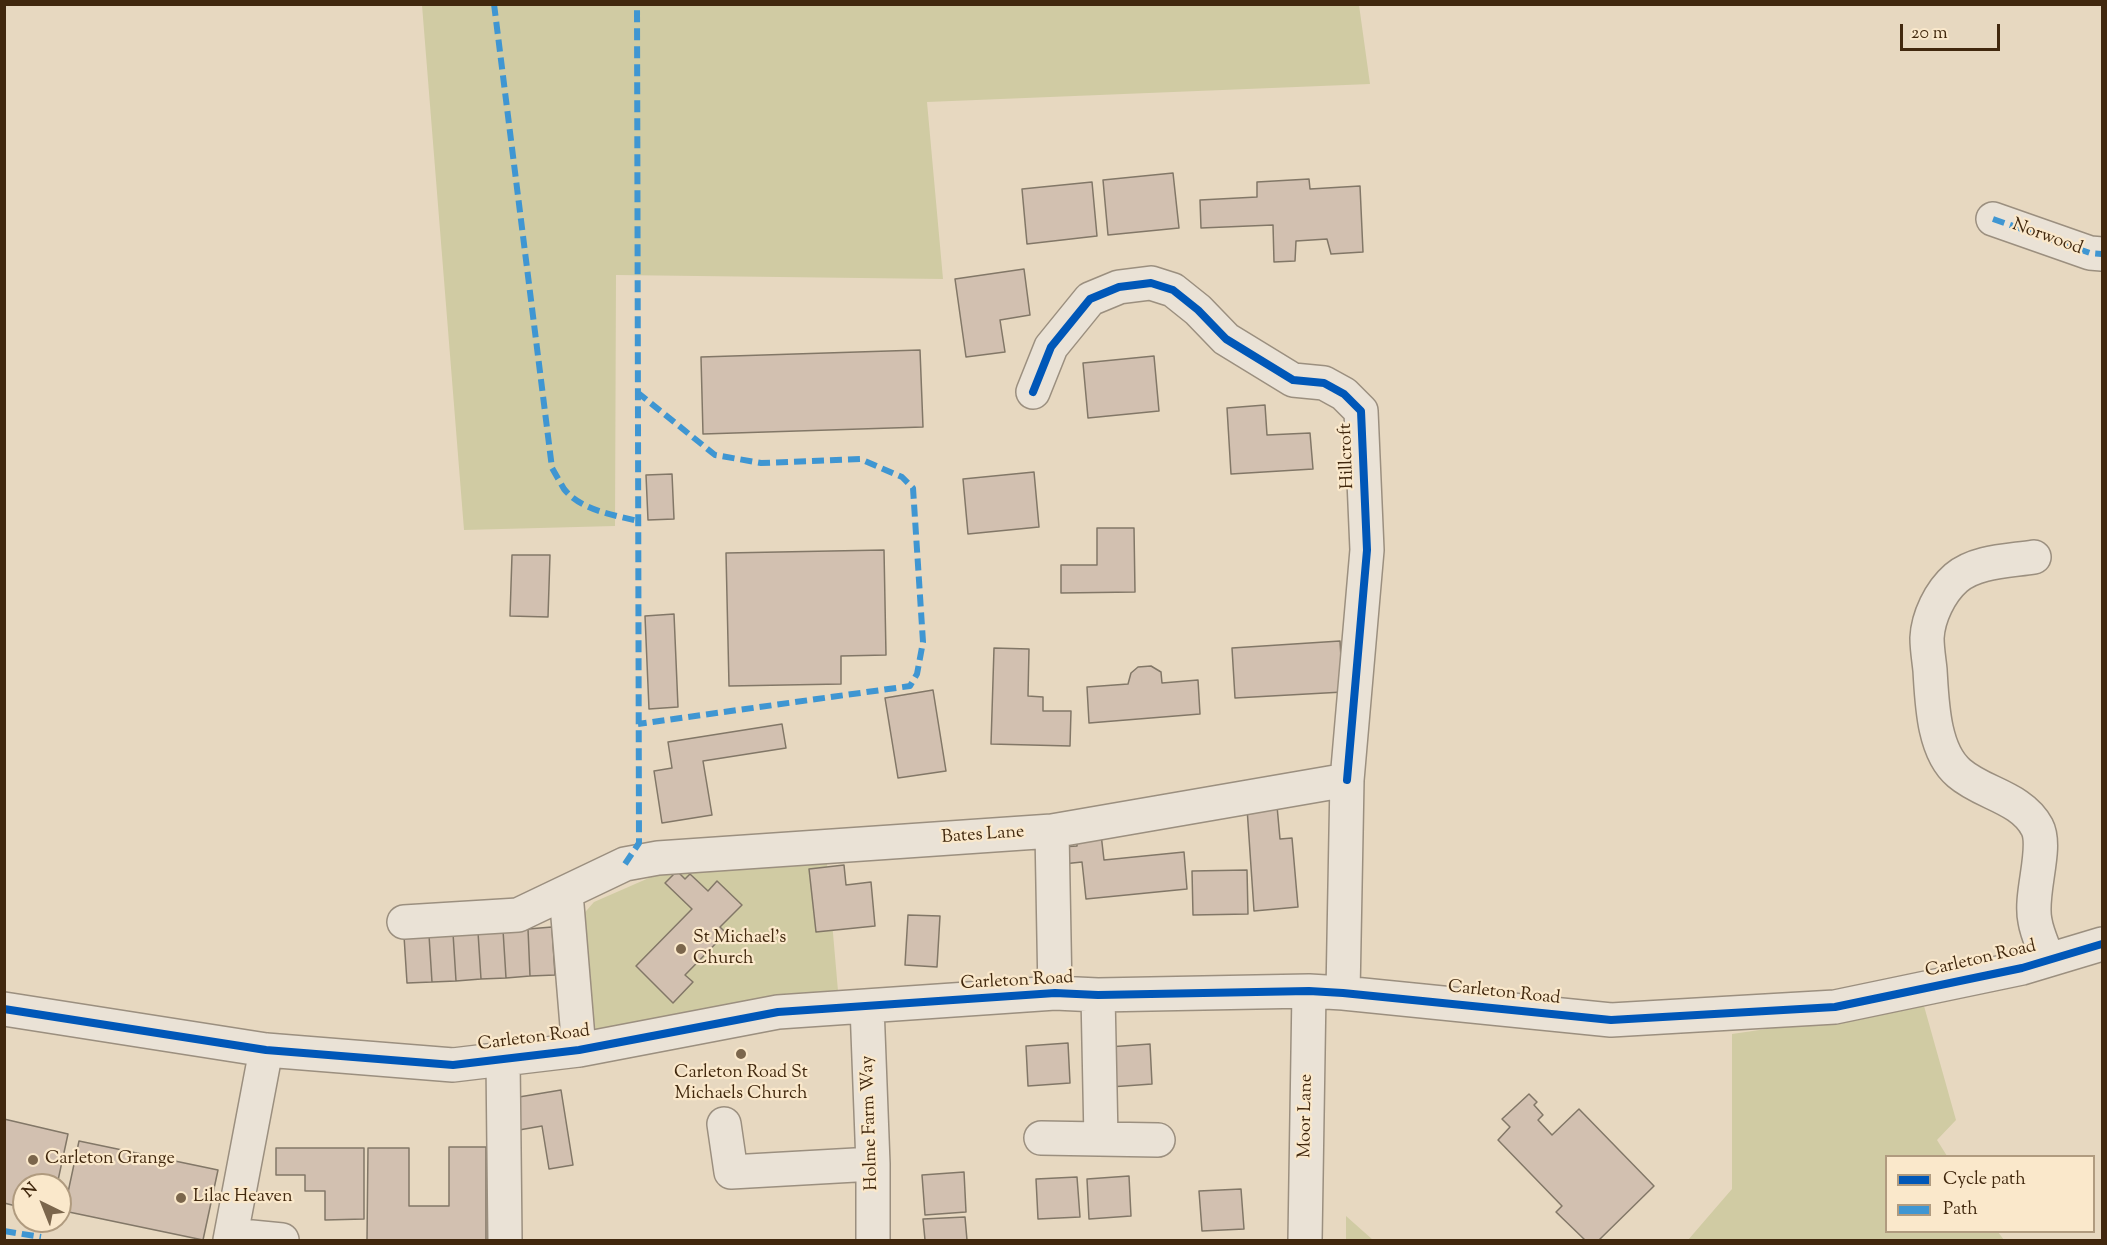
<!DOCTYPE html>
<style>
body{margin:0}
#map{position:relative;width:2107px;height:1245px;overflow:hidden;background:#e7d8c0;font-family:"Sorts Mill Goudy",serif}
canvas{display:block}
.frame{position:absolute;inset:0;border:6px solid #41280e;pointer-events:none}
.legend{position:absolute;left:1885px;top:1155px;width:210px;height:78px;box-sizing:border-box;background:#fae8cb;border:2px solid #b09b7f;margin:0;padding:8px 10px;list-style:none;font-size:18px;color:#41280e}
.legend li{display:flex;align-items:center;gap:12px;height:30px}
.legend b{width:30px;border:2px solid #b09b7f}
.north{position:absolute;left:12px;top:1173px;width:60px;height:60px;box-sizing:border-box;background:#fae8cb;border:2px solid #b09b7f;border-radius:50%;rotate:317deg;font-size:16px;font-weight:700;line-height:24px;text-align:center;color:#41280e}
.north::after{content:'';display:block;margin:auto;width:21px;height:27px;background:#7b664c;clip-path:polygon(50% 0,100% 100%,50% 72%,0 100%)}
.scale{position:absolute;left:1900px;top:24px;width:100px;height:27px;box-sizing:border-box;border:3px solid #41280e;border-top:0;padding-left:8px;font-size:18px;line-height:21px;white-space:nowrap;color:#41280e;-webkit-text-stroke:4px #fae8cb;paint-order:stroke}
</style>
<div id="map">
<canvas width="2107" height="1245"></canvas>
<div class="frame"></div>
<ul class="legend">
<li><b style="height:8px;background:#0057b8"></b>Cycle path</li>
<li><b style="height:8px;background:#3f96d2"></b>Path</li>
</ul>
<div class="north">N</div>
<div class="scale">20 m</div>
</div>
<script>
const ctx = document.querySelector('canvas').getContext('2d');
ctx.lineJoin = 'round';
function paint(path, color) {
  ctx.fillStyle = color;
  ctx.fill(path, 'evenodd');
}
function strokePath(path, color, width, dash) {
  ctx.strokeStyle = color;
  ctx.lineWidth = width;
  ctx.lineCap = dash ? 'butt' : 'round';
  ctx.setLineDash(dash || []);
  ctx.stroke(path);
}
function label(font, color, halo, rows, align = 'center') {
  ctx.font = font + ' "Sorts Mill Goudy",serif';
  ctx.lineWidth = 4.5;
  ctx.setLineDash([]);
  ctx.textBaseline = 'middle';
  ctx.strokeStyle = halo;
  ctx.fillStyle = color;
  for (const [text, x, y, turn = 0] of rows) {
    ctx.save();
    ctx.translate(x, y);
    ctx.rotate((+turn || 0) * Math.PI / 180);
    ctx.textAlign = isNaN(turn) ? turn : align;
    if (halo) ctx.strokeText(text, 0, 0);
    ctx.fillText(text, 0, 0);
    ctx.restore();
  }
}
paint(new Path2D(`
 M422 5H1359L1370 84 927 102 943 279 616 275 615 526 464 530Z
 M827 864 838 991 596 1033 580 918 594 902 674 867ZM677 872 685 879 691 874 708 891 717 881 741 904 720 927 726 933 685 975 692 982 673 1002 636 967 692 909 666 883Z
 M1924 1006 1956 1120 1937 1140 1947 1156H1886V1232H1998L2004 1240H1688L1732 1189V1034Z
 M1346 1216 1373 1240H1346Z`), '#d0cba3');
const building = new Path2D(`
 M1173 173 1179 228 1108 235 1103 180Z
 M1309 179 1310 189 1360 186 1363 252 1331 254 1327 239 1296 241 1295 261 1274 262 1273 225 1201 228 1200 200 1257 197V182Z
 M1092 182 1097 236 1027 244 1022 189Z
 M1024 269 1030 315 1000 320 1005 352 966 357 955 279Z
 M920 350 923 427 703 434 701 357Z
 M1154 356 1159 411 1088 418 1083 363Z
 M1265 405 1267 435 1310 433 1313 469 1231 474 1227 408Z
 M1034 472 1039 527 968 534 963 479Z
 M672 474 674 519 648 520 646 475Z
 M1097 528H1134L1135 592 1061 593V565H1097Z
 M884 550 886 655 841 656V684L729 686 726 553Z
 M512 555H550L548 617 510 616Z
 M674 614 678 707 649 709 645 616Z
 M1340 641 1343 692 1235 698 1232 648Z
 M994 648 1029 649 1028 696 1043 697V711H1071L1070 746 991 744Z
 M1151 666 1161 672 1162 683 1198 680 1200 714 1089 723 1087 687 1128 684 1131 673 1138 667Z
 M933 690 946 771 898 778 885 698Z
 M782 724 786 748 703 761 712 815 662 823 654 771 672 768 668 742Z
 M1277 806 1280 839 1292 838 1298 907 1254 911 1247 808Z
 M1101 834 1104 860 1184 852 1187 889 1086 899 1082 862 1063 864 1061 847 1077 846V836Z
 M844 865 846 885 871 882 875 926 816 932 809 869Z
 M1247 870 1248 914 1193 915 1192 871Z
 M677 871 685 879 690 874 708 891 717 881 742 905 720 927 726 933 685 975 693 982 673 1003 636 966 692 909 665 883Z
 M908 915 940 916 937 967 905 965Z
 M552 927 555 975 530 976 528 929Z
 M528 929 530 976 506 978 503 930Z
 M503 930 506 978 481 979 478 932Z
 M478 932 481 979 456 981 453 933Z
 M453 933 456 981 432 982 429 935Z
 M429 935 432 982 407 983 404 936Z
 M1068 1043 1070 1083 1028 1086 1026 1046Z
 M1150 1044 1152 1084 1110 1087 1108 1047Z
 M561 1090 573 1165 549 1169 542 1126 519 1130 513 1098Z
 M1529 1094 1537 1102 1534 1105 1543 1115 1538 1120 1552 1135 1579 1109 1654 1186 1599 1240H1585L1556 1212 1562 1206 1498 1140 1510 1127 1502 1119Z
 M4 1119 68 1134 57 1185H24V1208L4 1203Z
 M79 1141 218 1170 203 1240 64 1211Z
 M449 1147H486V1240H367L368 1148H409V1206H449Z
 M276 1148H364V1219L325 1220V1191H305V1175H276Z
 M964 1172 966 1212 925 1215 922 1175Z
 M1129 1176 1131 1216 1089 1219 1087 1179Z
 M1077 1177 1080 1217 1038 1219 1036 1179Z
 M1241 1189 1244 1229 1202 1231 1199 1191Z
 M965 1217 967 1240H925L923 1219Z`);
paint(building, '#d2c0b0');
strokePath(building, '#827767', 1.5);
const minor = new Path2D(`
 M1993 219 2090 253 2102 254
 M1033 392 1051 347 1090 299 1119 287 1151 283 1173 290 1198 310 1226 339 1293 380 1324 383 1344 394 1361 411 1367 550 1347 780
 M2034 557C2009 561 1976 561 1956 578 1940 592 1928 617 1927 638 1927 649 1929 660 1930 670 1932 702 1933 751 1959 773 1983 794 2021 797 2037 827 2048 848 2029 894 2035 921 2037 934 2044 948 2048 960
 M1052 831 1055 993
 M566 893 579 1050
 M404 922 518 915 625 864 658 858 1052 831 1347 780 1343 993
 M1098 995 1101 1139
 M867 1006 873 1164V1240
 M4 1009 266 1050 453 1065 579 1050 778 1012 1055 993 1098 995 1309 991 1343 993 1611 1020 1835 1007 2022 968 2102 944
 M503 1059 505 1240
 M724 1124 731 1172 873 1164
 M1041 1138 1158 1140
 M231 1235 282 1240
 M230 1240 266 1050
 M1305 1240 1309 991`);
strokePath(minor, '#9b8f7f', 36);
strokePath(minor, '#eae2d6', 33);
strokePath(new Path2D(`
 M494 4 552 468C556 475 560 482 564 489 581 510 613 515 638 521
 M1993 219 2090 253 2102 254
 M637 392 715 455 761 463 860 459 902 477 913 488 923 642 917 674 910 686 638 724
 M625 864 639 843 637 4
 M4 1231 41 1237`), '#3f96d2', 6, [12, 6]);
strokePath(new Path2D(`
 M1033 392 1051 347 1090 299 1119 287 1151 283 1173 290 1198 310 1226 339 1293 380 1324 383 1344 394 1361 411 1367 550 1347 780
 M4 1009 266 1050 453 1065 579 1050 778 1012 1055 993 1098 995 1309 991 1343 993 1611 1020 1835 1007 2022 968 2102 944`), '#0057b8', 8);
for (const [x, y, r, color] of [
 [681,949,6,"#7b664c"],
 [741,1054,6,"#7b664c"],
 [33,1160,6,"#7b664c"],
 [181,1198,6,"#7b664c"]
]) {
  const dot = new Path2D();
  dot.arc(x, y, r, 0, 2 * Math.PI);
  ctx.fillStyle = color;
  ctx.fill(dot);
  strokePath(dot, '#fae8cb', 2);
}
label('18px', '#41280e', '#fae8cb', [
 ["Norwood",2047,238,20],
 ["Hillcroft",1348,456,-92],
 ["Bates Lane",983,836,-4],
 ["Carleton Road",1981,960,-13],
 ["Carleton Road",1017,982,-3],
 ["Carleton Road",1504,994,6],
 ["Carleton Road",534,1039,-7],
 ["Moor Lane",1307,1116,-89],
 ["Holme Farm Way",871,1123,-92]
]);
label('18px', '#41280e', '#fae8cb', [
 ["St Michael's",693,939],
 ["Church",693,960],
 ["Carleton Road St",741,1074,"center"],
 ["Michaels Church",741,1095,"center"],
 ["Carleton Grange",45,1160],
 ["Lilac Heaven",193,1198]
], 'left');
</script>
